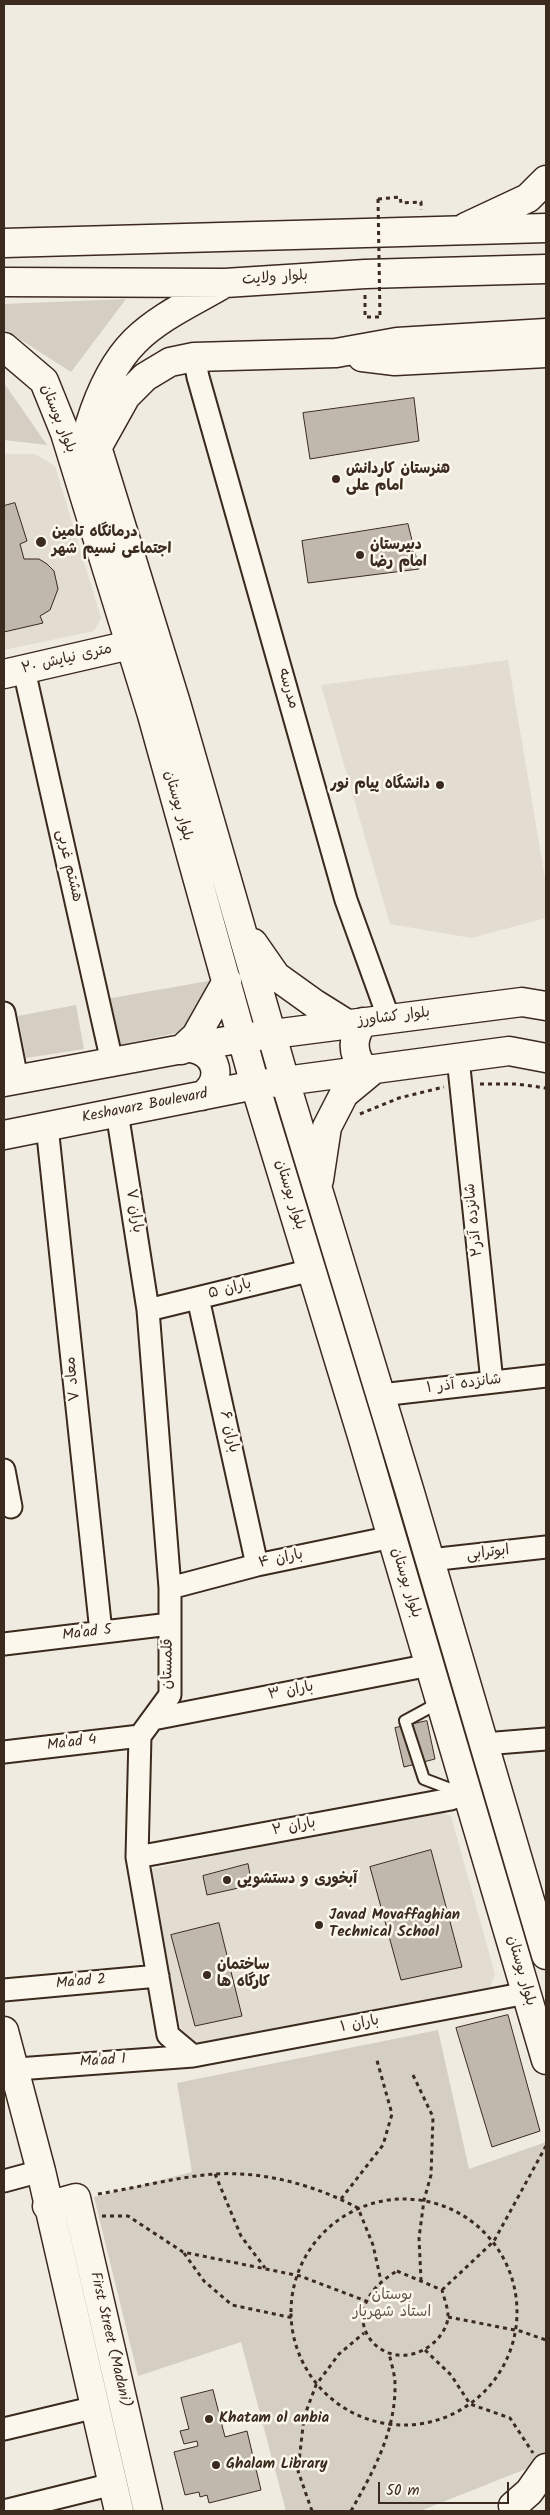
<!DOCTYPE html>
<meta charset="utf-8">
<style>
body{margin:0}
#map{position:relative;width:550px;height:2515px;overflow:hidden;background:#f0ebe0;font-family:Kalam,sans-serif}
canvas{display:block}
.frame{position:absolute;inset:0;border:5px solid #3b2a1e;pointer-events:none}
.scale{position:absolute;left:378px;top:2482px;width:131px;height:22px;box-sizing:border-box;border:2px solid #3b2a1e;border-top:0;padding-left:6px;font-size:15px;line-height:18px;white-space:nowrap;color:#3b2a1e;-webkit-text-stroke:4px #fbf7ec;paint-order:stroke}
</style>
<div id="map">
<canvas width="550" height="2515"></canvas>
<div class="frame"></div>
<div class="scale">50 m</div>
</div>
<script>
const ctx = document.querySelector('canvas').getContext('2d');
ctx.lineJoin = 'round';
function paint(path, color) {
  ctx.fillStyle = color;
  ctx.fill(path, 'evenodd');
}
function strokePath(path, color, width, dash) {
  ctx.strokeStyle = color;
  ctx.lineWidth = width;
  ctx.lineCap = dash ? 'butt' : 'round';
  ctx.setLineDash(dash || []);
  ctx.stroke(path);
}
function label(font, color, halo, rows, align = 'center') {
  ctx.font = font + ' Kalam,"Playpen Sans Arabic",sans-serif';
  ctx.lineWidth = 5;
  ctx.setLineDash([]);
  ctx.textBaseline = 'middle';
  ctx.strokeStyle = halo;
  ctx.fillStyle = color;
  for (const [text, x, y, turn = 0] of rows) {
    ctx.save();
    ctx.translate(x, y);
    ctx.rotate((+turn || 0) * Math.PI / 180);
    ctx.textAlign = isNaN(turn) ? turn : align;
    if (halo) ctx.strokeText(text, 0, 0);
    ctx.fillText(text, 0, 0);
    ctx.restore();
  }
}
paint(new Path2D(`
 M4 454H35L55 466 101 618 94 631 4 650Z
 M508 660 546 884V918L471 938 390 924 321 685Z
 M435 1810 451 1816 495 1974 490 1987 196 2043 182 2032 146 1877 151 1869Z`), '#e2dcd1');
paint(new Path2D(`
 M126 299 71 372 4 329V304Z
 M4 383 47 445 4 440Z
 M214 980 225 1023 119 1045 106 999Z
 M76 1005 84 1049 26 1058 18 1016Z
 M438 2030 469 2169 546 2142V2461L420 2511H286L241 2342 138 2376 94 2197 192 2172 177 2083Z`), '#d5cec3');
const building = new Path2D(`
 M414 398 419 441 310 459 303 413Z
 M15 503 27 541 20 544 24 559H39L47 564 54 571 58 589 50 610 40 616 43 623 4 632V506Z
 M408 524 419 569 308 583 302 541Z
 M427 1721 435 1759 404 1767 395 1728Z
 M431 1850 462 1967 401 1980 370 1867Z
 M248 1864 252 1885 207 1895 203 1876Z
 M219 1923 242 2016 195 2026 171 1935Z
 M508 2015 540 2131 492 2147 456 2028Z
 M213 2390 225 2437 247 2431 261 2490 209 2503 207 2495 200 2497 199 2492 185 2495 174 2452 198 2446 197 2441 184 2444 180 2431 189 2429 181 2398Z`);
paint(building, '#c0b8ad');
strokePath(building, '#3b2a1e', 1);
const lane = new Path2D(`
 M440 1702 405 1721 424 1779 461 1793`);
const street = new Path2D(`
 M194 357 198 377 346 900 389 1019
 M24 670 112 1062
 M4 1013 17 1079
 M458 1058 492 1382
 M117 1112 148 1310 170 1588V1695L140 1736 137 1857 168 2035 193 2056
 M47 1126 101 1632
 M198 1298 257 1565
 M148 1310 312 1270
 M381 1395 546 1376
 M4 1470 11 1507
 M430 1560 546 1547
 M170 1588 257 1565 392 1537
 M4 1644 170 1624
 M153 1719 430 1665
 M484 1744 546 1739
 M4 1752 140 1736
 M137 1857 451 1799
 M4 1990 158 1976
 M4 2070 193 2056 527 1993
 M4 2181 41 2171
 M4 2429 96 2407
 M4 2511 113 2484`);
const secondary = new Path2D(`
 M466 227 528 198 546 180
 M4 243 546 228
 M4 282 225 283 365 274 546 269
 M225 283C195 301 160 316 135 341 113 363 99 395 90 424L176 703 285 1081 409 1489 546 1955
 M4 347 44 381 65 433 152 715 255 1085 362 1436 546 2060
 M362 357 395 361 546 353
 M97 448 126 396 145 377 170 362 194 357 336 353 397 342 546 333
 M4 674 130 645
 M253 943 276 976 315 1004 347 1024
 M363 1022C351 1039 352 1054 365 1071
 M191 1048C218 1053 224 1080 202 1096
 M181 1050 196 1036 227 981
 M4 1082 242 1038 522 1002 546 1006
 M4 1135 255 1085 509 1051 546 1058
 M319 1180 327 1127 344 1094 373 1070
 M4 2031 41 2171 119 2511
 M47 2206 76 2198 148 2511
 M513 2506 529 2492 546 2468`);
strokePath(lane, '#3b2a1e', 14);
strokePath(street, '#3b2a1e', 25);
strokePath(secondary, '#3b2a1e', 31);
strokePath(new Path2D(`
 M378 199 400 197 401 203 421 202V210
 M365 295V317H380
 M480 1084H517L546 1088
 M360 1114 399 1098 444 1087
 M413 2075 433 2117 431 2175 424 2200 419 2238 421 2280
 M215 2174 241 2236 265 2268
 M98 2194C136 2188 176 2177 215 2174 263 2171 315 2185 358 2208L373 2245 381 2281
 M341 2199 383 2145 392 2114 376 2057
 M291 2312a113 113 0 1 1 226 0a113 113 0 1 1-226 0Z
 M102 2216H128L183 2252 300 2276 366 2301
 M184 2253 204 2281 232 2305 293 2318
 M397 2271 442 2290C444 2298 448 2308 448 2316 448 2327 439 2339 431 2345 384 2381 324 2314 397 2271Z
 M442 2290 494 2241 546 2146
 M448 2317 520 2331 546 2340
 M425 2350 451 2375 470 2404 510 2418 533 2453
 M312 2511 298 2471 304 2417 316 2385 339 2354 364 2333
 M351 2511C373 2472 396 2431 395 2384 395 2374 391 2363 389 2353`), '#3b2a1e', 3, [4, 4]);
strokePath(lane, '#fbf7ec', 10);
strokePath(street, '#fbf7ec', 21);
strokePath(secondary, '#fbf7ec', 28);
strokePath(new Path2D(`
 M378 199 380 317`), '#3b2a1e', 3, [4, 4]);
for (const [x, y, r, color] of [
 [336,479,5,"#3b2a1e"],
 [41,542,6,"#3b2a1e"],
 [360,555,5,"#3b2a1e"],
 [440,785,5,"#3b2a1e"],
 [227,1880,5,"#3b2a1e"],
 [319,1925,5,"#3b2a1e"],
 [207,1975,5,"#3b2a1e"],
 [209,2419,5,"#3b2a1e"],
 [216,2465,5,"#3b2a1e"]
]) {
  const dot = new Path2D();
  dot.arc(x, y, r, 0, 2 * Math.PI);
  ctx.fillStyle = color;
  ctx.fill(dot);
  strokePath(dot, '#fbf7ec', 2);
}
label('15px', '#3b2a1e', '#fbf7ec', [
 ["بلوار ولایت",275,279,-4],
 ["بلوار بوستان",57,419,68],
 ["۲۰ متری نیایش",67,660,-13],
 ["مدرسه",287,689,74],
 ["بلوار بوستان",177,806,74],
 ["هشتم غربی",68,866,77],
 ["بلوار کشاورز",394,1018,-7],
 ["Keshavarz Boulevard",145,1107,-11],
 ["بلوار بوستان",289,1195,73],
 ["باران ۷",133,1211,81],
 ["شانزده آذر۲",475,1220,-96],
 ["باران ۵",230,1290,-14],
 ["معاد ۷",74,1379,-96],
 ["شانزده آذر ۱",464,1385,-7],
 ["باران ۶",228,1432,77],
 ["ابوترابی",488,1554,-7],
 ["باران ۴",281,1560,-12],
 ["بلوار بوستان",405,1583,73],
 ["Ma'ad 5",87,1634,-7],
 ["قلمستان",169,1664,-89],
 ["باران ۳",291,1692,-11],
 ["Ma'ad 4",72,1744,-7],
 ["باران ۲",294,1828,-11],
 ["بلوار بوستان",520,1971,74],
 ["Ma'ad 2",81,1983,-5],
 ["باران ۱",360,2025,-11],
 ["Ma'ad 1",103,2062,-4],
 ["First Street (Madani)",109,2340,77]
]);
label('bold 15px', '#3b2a1e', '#fbf7ec', [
 ["هنرستان کاردانش",346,470],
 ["امام علی",346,487],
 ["درمانگاه تامین",52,533],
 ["اجتماعی نسیم شهر",52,550],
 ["دبیرستان",370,546],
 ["امام رضا",370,563],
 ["دانشگاه پیام نور",430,785,"right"],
 ["آبخوری و دستشویی",237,1880],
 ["Javad Movaffaghian",329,1916],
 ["Technical School",329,1933],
 ["ساختمان",217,1966],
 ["کارگاه ها",217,1983],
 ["Khatam ol anbia",219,2419],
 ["Ghalam Library",226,2465]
], 'left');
label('15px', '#625347', '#fbf7ec', [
 ["بوستان",392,2296],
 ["استاد شهریار",392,2313]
]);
</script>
